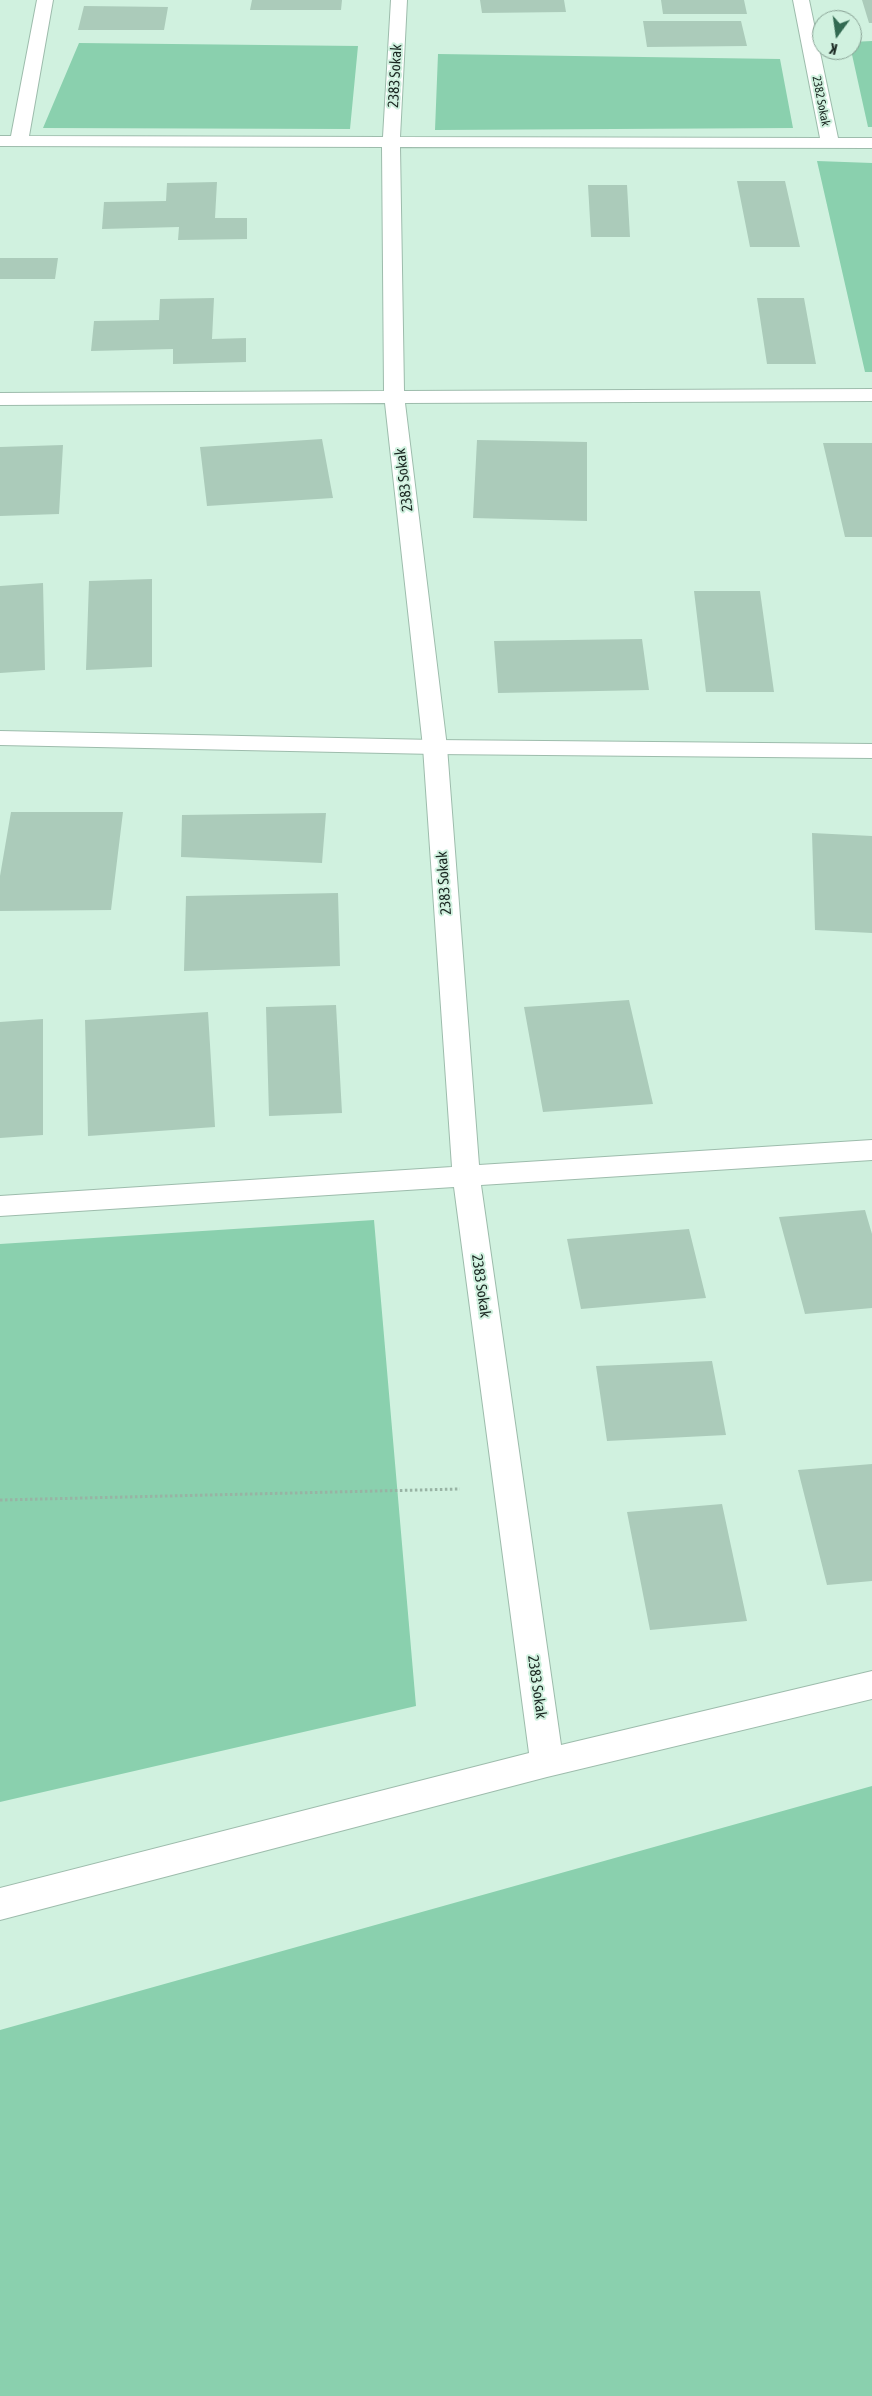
<!DOCTYPE html>
<style>
body{margin:0}
#map{position:relative;width:872px;height:2396px;overflow:hidden;background:#d0f1df;font-family:"Asap Condensed",sans-serif}
canvas{display:block}
.north{position:absolute;left:812px;top:10px;width:50px;height:50px;box-sizing:border-box;background:#d0f1df;border:1px solid #87a093;border-radius:50%;rotate:194deg;font-size:14px;font-weight:700;line-height:20px;text-align:center;color:#192620}
.north::after{content:'';display:block;margin:auto;width:18px;height:22px;background:#336a52;clip-path:polygon(50% 0,100% 100%,50% 72%,0 100%)}
</style>
<div id="map">
<canvas width="872" height="2396"></canvas>
<div class="north">K</div>
</div>
<script>
const ctx = document.querySelector('canvas').getContext('2d');
ctx.lineJoin = 'round';
function paint(path, color) {
  ctx.fillStyle = color;
  ctx.fill(path, 'evenodd');
}
function strokePath(path, color, width, dash) {
  ctx.strokeStyle = color;
  ctx.lineWidth = width;
  ctx.lineCap = dash ? 'butt' : 'round';
  ctx.setLineDash(dash || []);
  ctx.stroke(path);
}
function label(font, color, halo, rows, align = 'center') {
  ctx.font = font + ' "Asap Condensed",sans-serif';
  ctx.lineWidth = 4;
  ctx.setLineDash([]);
  ctx.textBaseline = 'middle';
  ctx.strokeStyle = halo;
  ctx.fillStyle = color;
  for (const [text, x, y, turn = 0] of rows) {
    ctx.save();
    ctx.translate(x, y);
    ctx.rotate((+turn || 0) * Math.PI / 180);
    ctx.textAlign = isNaN(turn) ? turn : align;
    if (halo) ctx.strokeText(text, 0, 0);
    ctx.fillText(text, 0, 0);
    ctx.restore();
  }
}
paint(new Path2D(`
 M872 41V127H868L851 50 852 42Z
 M79 43 358 46 350 129 43 128Z
 M438 54 780 59 793 128 435 130Z
 M817 161 872 163V372H865Z
 M374 1220 416 1706 0 1802V1244Z
 M872 1786V2396H0V2030Z`), '#8ad0ae');
paint(new Path2D(`
 M252 0H342L341 10H250Z
 M480 0H564L566 12 482 13Z
 M661 0H744L747 14H663Z
 M862 0H872V23H869Z
 M84 6 168 7 164 30H78Z
 M643 21H741L747 46 647 47Z
 M737 181H785L800 247H750Z
 M217 182 215 218H247V239L178 240 179 227 102 229 104 202 166 201 167 183Z
 M588 185H627L630 237H591Z
 M0 258H58L55 279H0Z
 M214 298 212 339 246 338V362L173 364V349L91 351 94 321 159 320 160 299Z
 M757 298H804L816 364H767Z
 M322 439 333 498 207 506 200 447Z
 M477 440 587 442V521L473 518Z
 M823 443H872V537H845Z
 M63 445 59 514 0 516V447Z
 M152 579V667L86 670 89 581Z
 M43 583 45 670 0 673V586Z
 M694 591H760L774 692H706Z
 M642 639 649 690 498 693 494 641Z
 M11 812H123L111 910 0 911V876Z
 M326 813 322 863 181 857 182 815Z
 M812 833 872 836V933L815 930Z
 M338 893 340 966 184 971 186 896Z
 M629 1000 653 1104 543 1112 524 1007Z
 M336 1005 342 1113 269 1116 266 1007Z
 M208 1012 215 1127 88 1136 85 1020Z
 M43 1019V1135L0 1138V1022Z
 M865 1210 872 1234V1308L805 1314 779 1217Z
 M689 1229 706 1298 581 1309 567 1239Z
 M712 1361 726 1435 607 1441 596 1366Z
 M872 1464V1581L827 1585 798 1470Z
 M722 1504 747 1621 650 1630 627 1512Z`), '#abcbba');
const minor = new Path2D(`
 M37 0H53L29 136 383 137 391 0H407L400 137 820 138 793 0H809L838 138H872V148L400 147 404 391 872 389V401L405 403 447 747 479 1165 872 1140V1160L481 1185 561 1745 872 1671V1699L547 1777 0 1920V1888L529 1753 454 1187 0 1216V1196L452 1167 423 747 385 403 0 405V393L384 391 382 147 0 146V136H11Z`);
const tertiary = new Path2D(`
 M0 731 435 740 872 744V758L435 754 0 745Z`);
strokePath(minor, '#9dbcac', 2);
strokePath(tertiary, '#9dbcac', 2);
strokePath(new Path2D(`
 M0 1500 460 1489`), '#98b3a4', 3, [2.5, 2.5]);
paint(minor, '#fff');
paint(tertiary, '#fff');
label('12px', '#192620', '#d0f1df', [
 ["2382 Sokak",821,101,79]
]);
label('15px', '#192620', '#d0f1df', [
 ["2383 Sokak",395,76,-87],
 ["2383 Sokak",404,480,-97],
 ["2383 Sokak",444,883,-94],
 ["2383 Sokak",481,1286,82],
 ["2383 Sokak",537,1687,82]
]);
</script>
